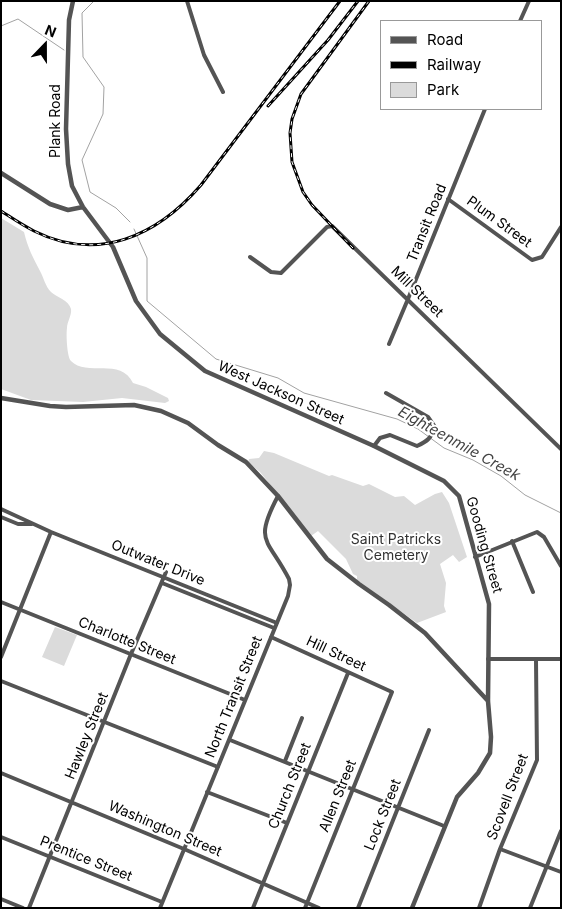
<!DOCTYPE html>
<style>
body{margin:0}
#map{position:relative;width:562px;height:909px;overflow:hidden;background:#fff;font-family:Inter,sans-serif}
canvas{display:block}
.frame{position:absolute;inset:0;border:2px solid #000;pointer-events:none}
.legend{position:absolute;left:380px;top:20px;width:162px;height:90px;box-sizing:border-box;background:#fff;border:1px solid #999;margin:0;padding:6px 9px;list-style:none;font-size:15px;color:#000}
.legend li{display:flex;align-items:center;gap:10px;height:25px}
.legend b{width:25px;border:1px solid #999}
.north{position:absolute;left:20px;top:20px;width:50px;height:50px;-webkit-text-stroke:4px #fff;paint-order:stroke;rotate:22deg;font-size:14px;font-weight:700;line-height:20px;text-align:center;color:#000}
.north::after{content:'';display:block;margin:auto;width:18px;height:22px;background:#000;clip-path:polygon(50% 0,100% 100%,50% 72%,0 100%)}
</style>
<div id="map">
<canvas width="562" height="909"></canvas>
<div class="frame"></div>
<ul class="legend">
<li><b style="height:6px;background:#545454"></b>Road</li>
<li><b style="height:6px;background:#000"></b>Railway</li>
<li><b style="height:14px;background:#dbdbdb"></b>Park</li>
</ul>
<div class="north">N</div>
</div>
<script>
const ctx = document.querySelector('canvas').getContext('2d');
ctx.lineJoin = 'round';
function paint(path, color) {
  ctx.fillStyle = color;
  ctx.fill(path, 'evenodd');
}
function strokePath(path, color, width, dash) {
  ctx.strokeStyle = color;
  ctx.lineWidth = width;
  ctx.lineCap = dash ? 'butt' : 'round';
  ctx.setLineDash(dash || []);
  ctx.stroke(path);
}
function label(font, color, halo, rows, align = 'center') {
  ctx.font = font + ' Inter,sans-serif';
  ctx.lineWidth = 4;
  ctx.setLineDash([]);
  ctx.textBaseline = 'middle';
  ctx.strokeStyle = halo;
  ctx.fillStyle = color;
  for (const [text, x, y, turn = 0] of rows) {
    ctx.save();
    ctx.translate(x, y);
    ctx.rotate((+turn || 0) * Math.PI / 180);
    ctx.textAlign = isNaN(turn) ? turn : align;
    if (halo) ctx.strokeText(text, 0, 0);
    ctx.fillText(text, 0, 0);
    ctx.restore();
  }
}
paint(new Path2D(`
 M1 218 24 232C28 249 33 257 40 271 44 278 45 286 51 292 56 297 69 300 71 309 72 315 67 322 67 328 66 334 67 357 71 361 86 377 121 357 133 383L146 387 168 398 169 401 165 403 122 398 83 402 31 400 1 389Z
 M264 451 274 453 329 476 332 475 363 486 369 484 395 497 404 496 415 505 435 494 442 492 449 503 467 557 459 562 453 555 440 564 446 583 444 606 446 612 417 623 357 580V576L353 574 346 559 318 531 311 536 260 472 248 462 249 459 259 458Z
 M55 627 77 635 64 666 42 657Z`), '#dbdbdb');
strokePath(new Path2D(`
 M94 1 82 13 83 57 104 87 103 114 82 160 90 192 116 208 130 222
 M1 26 18 19 64 50
 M134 229 147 258V301L216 359 278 378 304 393 397 419 418 429 444 448 473 460 501 476 525 495 561 513`), '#a2a2a2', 1);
strokePath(new Path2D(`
 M187 1 204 55 223 92
 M520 21 529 1
 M448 199 532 260 542 257 561 227
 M250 257 271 272 281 273 327 227 332 226 561 449
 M389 344 408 299 485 109
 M374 446 380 438 390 435 417 446C428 441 431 438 435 427L428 417 386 393
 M1 509 51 532 277 623
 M1 517 18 524H32
 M512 541 533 592
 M475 557 537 532 544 537 561 566
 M162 583 274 628
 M1 602 245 700
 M271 637 392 692 305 908
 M1 657 51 532
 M488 659H561
 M1 681 218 767
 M230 740 444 826
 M285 761 302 718
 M1 773 184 849 319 908
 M207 792 287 823
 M1 837 162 902
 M500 849 561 872
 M1 899 23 908
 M29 908 131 654 166 572
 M160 908 288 596 290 585 289 579C268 538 253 543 278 496
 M253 908 348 673
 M358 908 429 730
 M479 908 500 849 537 760 536 660
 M530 908 561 831`), '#545454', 4);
strokePath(new Path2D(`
 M73 1 69 20 66 129 68 164 72 186 83 207 113 247 136 301 160 334 205 371 374 446 444 481 459 496 489 604 488 701 491 737 490 753 478 773 457 797 412 908
 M1 173 50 204 68 210 83 207
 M1 398 50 406 66 407 134 405 161 411 188 423 218 445 246 462 278 496 327 559 359 584 389 605 425 633 488 701`), '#545454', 4.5);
const rail = new Path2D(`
 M268 106 328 40 358 1
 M1 211C12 218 22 225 34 231 98 263 157 236 201 185L340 1
 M353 248 312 205 303 192 292 162 290 133 292 119 301 94 369 1`);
strokePath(rail, '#000', 3);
strokePath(rail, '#fff', 1, [4]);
label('14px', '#000', '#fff', [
 ["Plank Road",56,121,-90],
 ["Plum Street",499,222,36],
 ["Transit Road",427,223,-68],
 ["Mill Street",417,292,44],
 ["West Jackson Street",281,393,24],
 ["Gooding Street",484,545,74],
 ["Outwater Drive",158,563,22],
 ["Charlotte Street",127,641,22],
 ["Hill Street",336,654,25],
 ["North Transit Street",234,697,-68],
 ["Hawley Street",87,736,-68],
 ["Church Street",290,786,-68],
 ["Allen Street",338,796,-68],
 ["Scovell Street",508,797,-69],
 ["Lock Street",383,815,-68],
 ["Washington Street",165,829,23],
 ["Prentice Street",86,859,22]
]);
label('14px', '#323232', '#fff', [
 ["Saint Patricks",396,540],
 ["Cemetery",396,556]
]);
label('italic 15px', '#434343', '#fff', [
 ["Eighteenmile Creek",459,444,29]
]);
</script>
